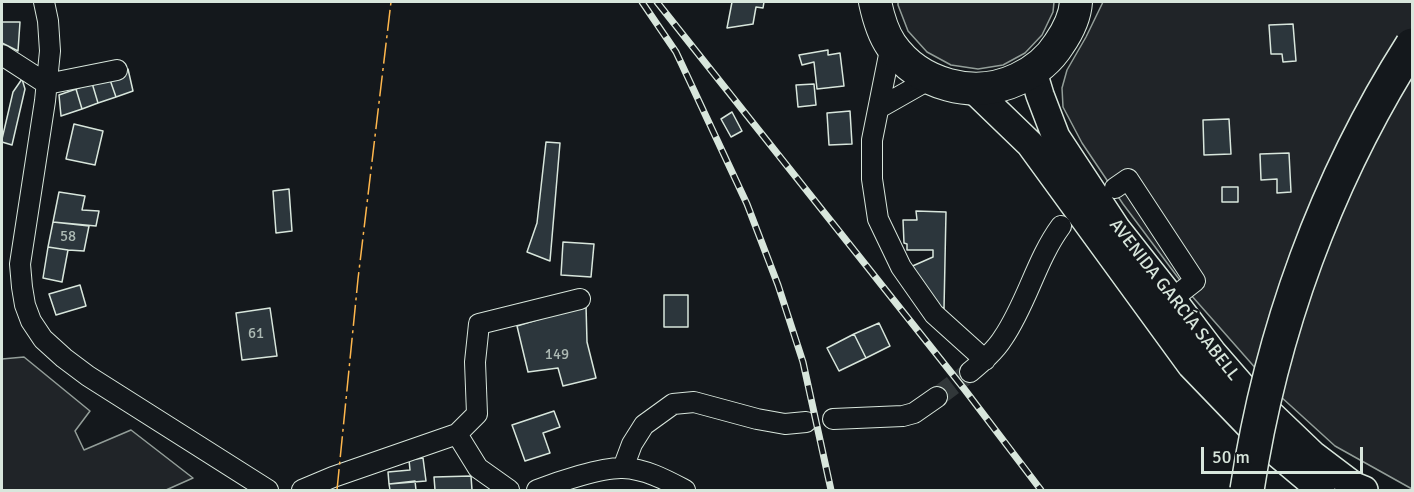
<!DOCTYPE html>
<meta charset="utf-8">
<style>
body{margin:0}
#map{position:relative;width:1414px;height:492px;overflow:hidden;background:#14181c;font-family:Signika,sans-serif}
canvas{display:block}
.frame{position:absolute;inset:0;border:3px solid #d8e6dc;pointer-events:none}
.scale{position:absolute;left:1201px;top:447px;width:162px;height:27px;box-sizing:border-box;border:3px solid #d8e6dc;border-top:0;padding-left:8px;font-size:18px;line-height:21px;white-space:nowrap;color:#d8e6dc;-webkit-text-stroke:4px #14181c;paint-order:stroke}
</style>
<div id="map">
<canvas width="1414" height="492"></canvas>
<div class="frame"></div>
<div class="scale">50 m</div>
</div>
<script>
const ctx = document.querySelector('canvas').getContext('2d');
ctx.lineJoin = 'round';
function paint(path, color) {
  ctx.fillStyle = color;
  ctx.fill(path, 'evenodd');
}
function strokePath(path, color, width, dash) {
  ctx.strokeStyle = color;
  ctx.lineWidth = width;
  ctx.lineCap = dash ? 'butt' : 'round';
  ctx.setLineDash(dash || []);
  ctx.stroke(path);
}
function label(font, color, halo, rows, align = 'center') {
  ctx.font = font + ' Signika,sans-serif';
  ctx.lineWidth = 4.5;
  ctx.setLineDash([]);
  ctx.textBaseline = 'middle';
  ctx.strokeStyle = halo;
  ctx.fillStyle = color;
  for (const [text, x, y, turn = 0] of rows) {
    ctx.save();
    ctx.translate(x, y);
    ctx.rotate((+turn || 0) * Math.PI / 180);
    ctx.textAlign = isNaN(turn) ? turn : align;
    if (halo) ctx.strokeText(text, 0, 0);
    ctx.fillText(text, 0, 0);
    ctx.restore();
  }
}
const green = new Path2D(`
 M898 2H1054L1053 12 1042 35 1025 53 1003 65 978 69 951 65 927 52 908 31 898 5Z
 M1103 2H1412V489L1335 446 1280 396 1191 295 1123 204 1082 143 1063 107 1062 88 1067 70 1086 37Z
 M24 357 90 411 75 431 84 450 131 430 193 478 166 490H2V359Z`);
paint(green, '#202428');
strokePath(green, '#939e99', 1.5);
const building = new Path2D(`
 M732 2H764L763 8 756 7 753 24 727 28Z
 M2 22H20L18 51 2 43Z
 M1293 24 1296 61 1283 62 1282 54H1271L1269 25Z
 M828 50V55L840 53 844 86 817 89 814 62 802 65 799 55Z
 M128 69 133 91 116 97 109 77Z
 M109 77 116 97 98 103 92 83Z
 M22 79 25 89 12 145 2 142V139L13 92Z
 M92 83 98 103 82 109 76 89Z
 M814 84 816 105 798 107 796 85Z
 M76 89 82 109 61 116 59 95Z
 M850 111 852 144 829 145 827 113Z
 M732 112 742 131 731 137 721 119Z
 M1229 119 1231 154 1204 155 1203 120Z
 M74 124 103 131 95 165 66 159Z
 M546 142 560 143 550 261 527 252 537 223Z
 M1289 153 1291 192 1277 193V179L1261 180 1260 154Z
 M1222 187H1238V202H1222Z
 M289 189 292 231 276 233 273 191Z
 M59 192 85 196 82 210 99 211 96 226 53 222Z
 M916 211 946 212 944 309 930 300 908 268 933 257V250H907V244L904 243 903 220H917Z
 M53 222 89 226 84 251 68 250 48 247Z
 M563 242 594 244 591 277 561 275Z
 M48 247 68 250 62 282 43 278Z
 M80 285 86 306 56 315 49 294Z
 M664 295H688V327H664Z
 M586 305 587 342 596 378 563 386 558 368 528 372 517 326Z
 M270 308 277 356 242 360 236 313Z
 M879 323 890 346 866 358 854 334Z
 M854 334 866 358 839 371 827 348Z
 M554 411 560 427 543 433 550 453 525 461 512 425Z
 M423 458 426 481 389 484 388 472 410 470 409 460Z
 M471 476 472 490H435L434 477Z
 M415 481 416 490H390L389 484Z`);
paint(building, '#2c363c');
strokePath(building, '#d8e6dc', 1.5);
strokePath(new Path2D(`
 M937 397 970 372`), '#313739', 20, [20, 10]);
const street = new Path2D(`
 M44 2 48 21 50 51 45 101 20 264 22 287 25 305 31 321 43 339 64 358 88 376 268 490
 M891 45 872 140V179L878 219 901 267 934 314 985 360
 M2 55 47 84 117 70
 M879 108 930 79
 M1115 188 1128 179 1195 281 1172 299
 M970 372C982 362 995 351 1003 338 1027 303 1036 260 1061 226
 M833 419 903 416 914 413 937 397
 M457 434 477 414 475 362 479 324 580 299
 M623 468 632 444 644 425 673 404 694 402 757 419 785 424 806 422
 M302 490 333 477 457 434 478 468 509 490
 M537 490C558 482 602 467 623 468 646 469 666 480 685 490`);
const secondary = new Path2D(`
 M1033 72 1040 95 1056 137 1116 228 1172 299 1212 352 1245 390 1313 455 1354 486 1364 490
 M974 90 1030 144 1191 365 1271 448 1321 490`);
const primary = new Path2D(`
 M875 2C878 16 882 32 891 45 919 85 974 100 1018 79 1035 71 1049 60 1059 44 1068 31 1075 17 1076 2`);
strokePath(street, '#d8e6dc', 22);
strokePath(secondary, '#d8e6dc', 30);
strokePath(primary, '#d8e6dc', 34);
strokePath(street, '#14181c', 20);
strokePath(secondary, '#14181c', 27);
strokePath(primary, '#14181c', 32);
const rail = new Path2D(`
 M642 2 676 52 747 204 778 285 803 362 831 490
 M657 2 965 390 1041 490`);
strokePath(rail, '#d8e6dc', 7);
strokePath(rail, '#14181c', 4.5, [14]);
const highwayBridge = new Path2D(`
 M1247 490C1271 332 1326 180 1412 45`);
strokePath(highwayBridge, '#d8e6dc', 36, []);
strokePath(highwayBridge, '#14181c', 33);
strokePath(new Path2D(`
 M337 490 358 279 391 2`), '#ffb74d', 1.5, [21, 4.5, 3, 4.5]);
label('15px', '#adbab4', null, [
 ["58",68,237],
 ["61",256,334],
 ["149",557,355]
]);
label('18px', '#d8e6dc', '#14181c', [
 ["AVENIDA GARCÍA SABELL",1174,300,52]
]);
</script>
